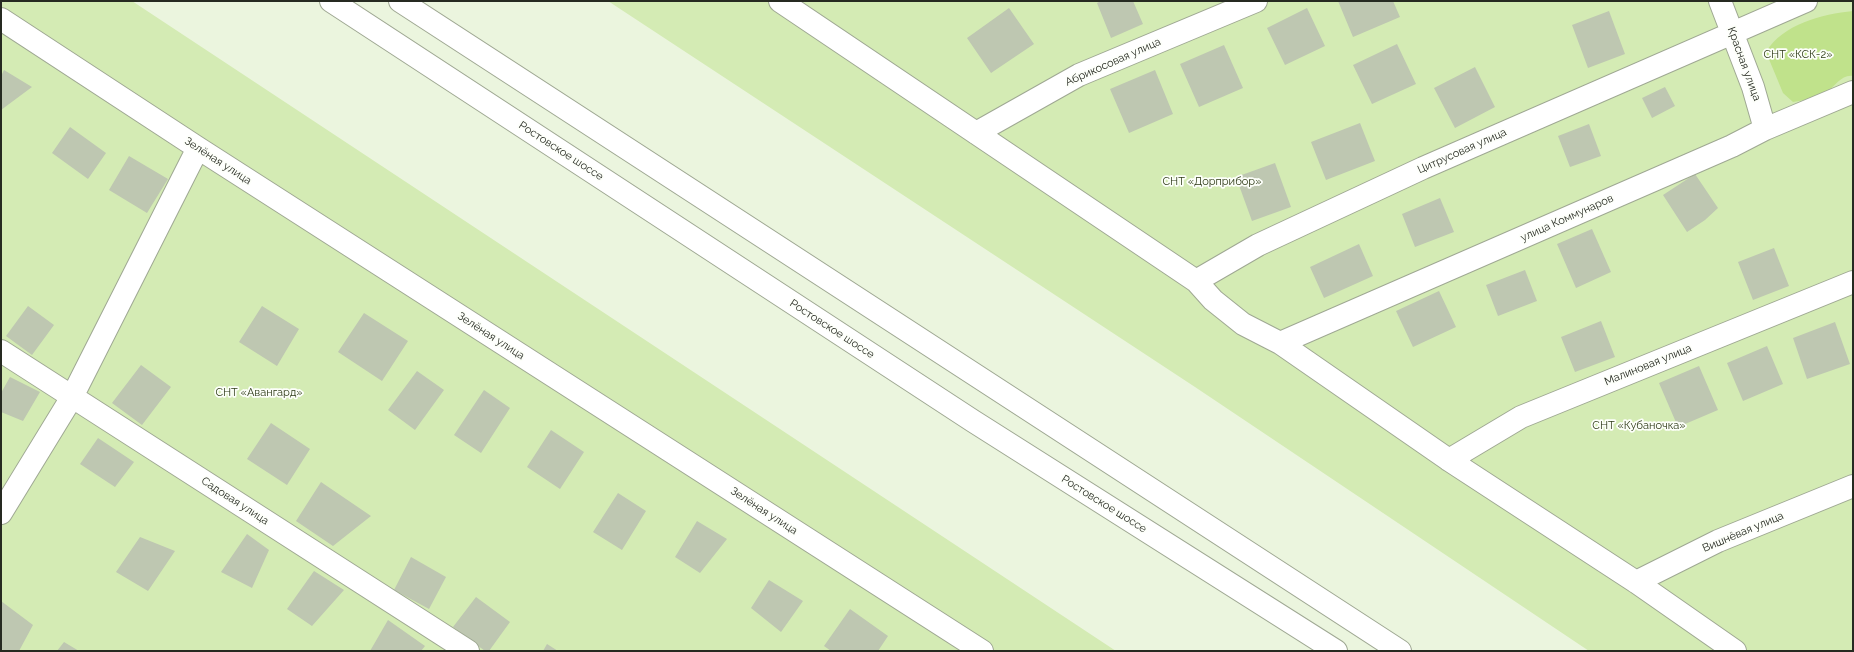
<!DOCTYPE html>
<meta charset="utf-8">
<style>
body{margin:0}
#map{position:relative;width:1854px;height:652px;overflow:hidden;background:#ebf5de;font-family:Raleway,sans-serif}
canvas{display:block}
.frame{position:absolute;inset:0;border:2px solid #262a21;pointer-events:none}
</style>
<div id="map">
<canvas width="1854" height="652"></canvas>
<div class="frame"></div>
</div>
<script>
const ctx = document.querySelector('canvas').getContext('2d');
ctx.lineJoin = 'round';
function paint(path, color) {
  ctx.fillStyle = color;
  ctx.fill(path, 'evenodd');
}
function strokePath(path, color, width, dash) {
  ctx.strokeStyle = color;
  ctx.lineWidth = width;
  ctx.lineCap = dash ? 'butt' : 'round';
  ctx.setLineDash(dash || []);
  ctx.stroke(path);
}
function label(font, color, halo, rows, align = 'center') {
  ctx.font = font + ' Raleway,sans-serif';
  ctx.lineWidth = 3.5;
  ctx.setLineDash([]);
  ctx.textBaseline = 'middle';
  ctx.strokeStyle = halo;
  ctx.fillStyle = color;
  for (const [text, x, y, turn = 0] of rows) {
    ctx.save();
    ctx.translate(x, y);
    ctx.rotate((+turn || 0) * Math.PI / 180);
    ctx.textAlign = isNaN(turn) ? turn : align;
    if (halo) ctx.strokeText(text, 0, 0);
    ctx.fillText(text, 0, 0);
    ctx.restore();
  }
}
paint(new Path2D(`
 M1 1H132L1116 651H1Z
 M608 1H1853V651H1589L1195 387Z`), '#d4ebb4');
paint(new Path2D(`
 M1853 11V76C1842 74 1835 86 1827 92 1816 98 1805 100 1793 102L1783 93 1766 52C1783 24 1822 14 1853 11Z`), '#c0e28b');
paint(new Path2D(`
 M1101 1H1133L1143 24 1111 38 1097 3Z
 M1338 1H1393L1400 17 1353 37Z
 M1009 8 1034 44 991 73 967 38Z
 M1307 8 1325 46 1285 65 1267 28Z
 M1609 11 1625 54 1588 68 1572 25Z
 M1397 44 1416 84 1372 104 1353 65Z
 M1224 45 1243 88 1199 107 1180 64Z
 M1475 67 1495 107 1455 128 1434 88Z
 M4 70 32 87 1 110V76Z
 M1155 70 1173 114 1129 133 1110 89Z
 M1665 87 1675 106 1652 118 1642 98Z
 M1360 123 1375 161 1326 180 1311 142Z
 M1589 124 1601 156 1570 167 1558 136Z
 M70 127 106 153 88 179 52 153Z
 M129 156 168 179 147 213 109 190Z
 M1275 163 1291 207 1252 221 1236 177Z
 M1695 174 1718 208 1705 220 1687 232 1663 195Z
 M1440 198 1454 232 1415 247 1402 214Z
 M1592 229 1611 272 1576 288 1557 244Z
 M1359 244 1373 276 1324 298 1310 267Z
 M1774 248 1789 286 1753 300 1738 262Z
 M1525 270 1537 301 1498 316 1486 285Z
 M1439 291 1456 327 1413 347 1396 311Z
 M28 306 54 325 32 355 6 336Z
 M262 306 299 329 277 366 239 342Z
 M364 313 408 341 382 381 338 352Z
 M1601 321 1615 357 1575 372 1561 337Z
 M1835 322 1850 364 1807 379 1793 338Z
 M1767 346 1783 384 1743 401 1727 363Z
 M141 365 171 387 142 425 112 403Z
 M1699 366 1718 410 1678 427 1659 383Z
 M417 371 444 390 415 430 388 410Z
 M10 377 40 392 23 421 1 412V393Z
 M484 390 510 408 481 453 454 435Z
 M271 423 310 449 287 485 247 459Z
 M551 430 584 452 560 489 527 467Z
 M98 438 134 462 115 487 80 464Z
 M321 482 371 516 333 546 296 521Z
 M618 493 646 511 622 550 593 532Z
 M697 521 727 539 700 573 675 557Z
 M247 534 269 550 252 588 221 572Z
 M140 537 175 551 148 591 116 572Z
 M411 557 446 577 429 609 394 590Z
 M314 571 344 590 312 626 287 609Z
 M769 580 803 601 781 632 751 608Z
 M476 597 510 622 489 651H485L453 627Z
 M1 601 33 625 19 651H5L1 649Z
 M850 609 888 636 878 651H831L824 646Z
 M388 620 425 646 421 651H370Z
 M64 642 79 651H57Z
 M547 644 558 651H543Z`), '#bec7b1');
const minor = new Path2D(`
 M780 1 1196 281 1213 300 1243 324 1280 343 1449 460 1636 582 1735 651
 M1720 1 1753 87 1765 129
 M1 19 198 148 982 651
 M976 133 1079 75 1256 1
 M1196 281 1258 245 1423 168 1806 1
 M1280 343 1732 146 1765 129 1853 92
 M1 351 468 651
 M1449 460 1521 417 1853 282
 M1 513 72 397 198 148
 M1636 582 1718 541 1853 486`);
const highway = new Path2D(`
 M331 1 973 421 1336 651
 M400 1 1400 651`);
strokePath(minor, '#9fa893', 24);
strokePath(highway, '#9fa893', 24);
strokePath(minor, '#fff', 22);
strokePath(highway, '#fff', 22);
label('11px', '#2d3a16', '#fdfffa', [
 ["СНТ «КСК-2»",1798,55],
 ["СНТ «Дорприбор»",1212,182],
 ["СНТ «Авангард»",259,393],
 ["СНТ «Кубаночка»",1639,426]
]);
label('11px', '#262a21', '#fdfffa', [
 ["Абрикосовая улица",1113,62,-24],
 ["Красная улица",1744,64,70],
 ["Ростовское шоссе",561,151,33],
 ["Цитрусовая улица",1462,151,-24],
 ["Зелёная улица",218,161,33],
 ["улица Коммунаров",1567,218,-24],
 ["Ростовское шоссе",832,329,33],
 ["Зелёная улица",491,336,33],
 ["Малиновая улица",1648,365,-22],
 ["Садовая улица",235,501,33],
 ["Ростовское шоссе",1104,504,32],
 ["Зелёная улица",764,511,33],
 ["Вишнёвая улица",1743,532,-23]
]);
</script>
